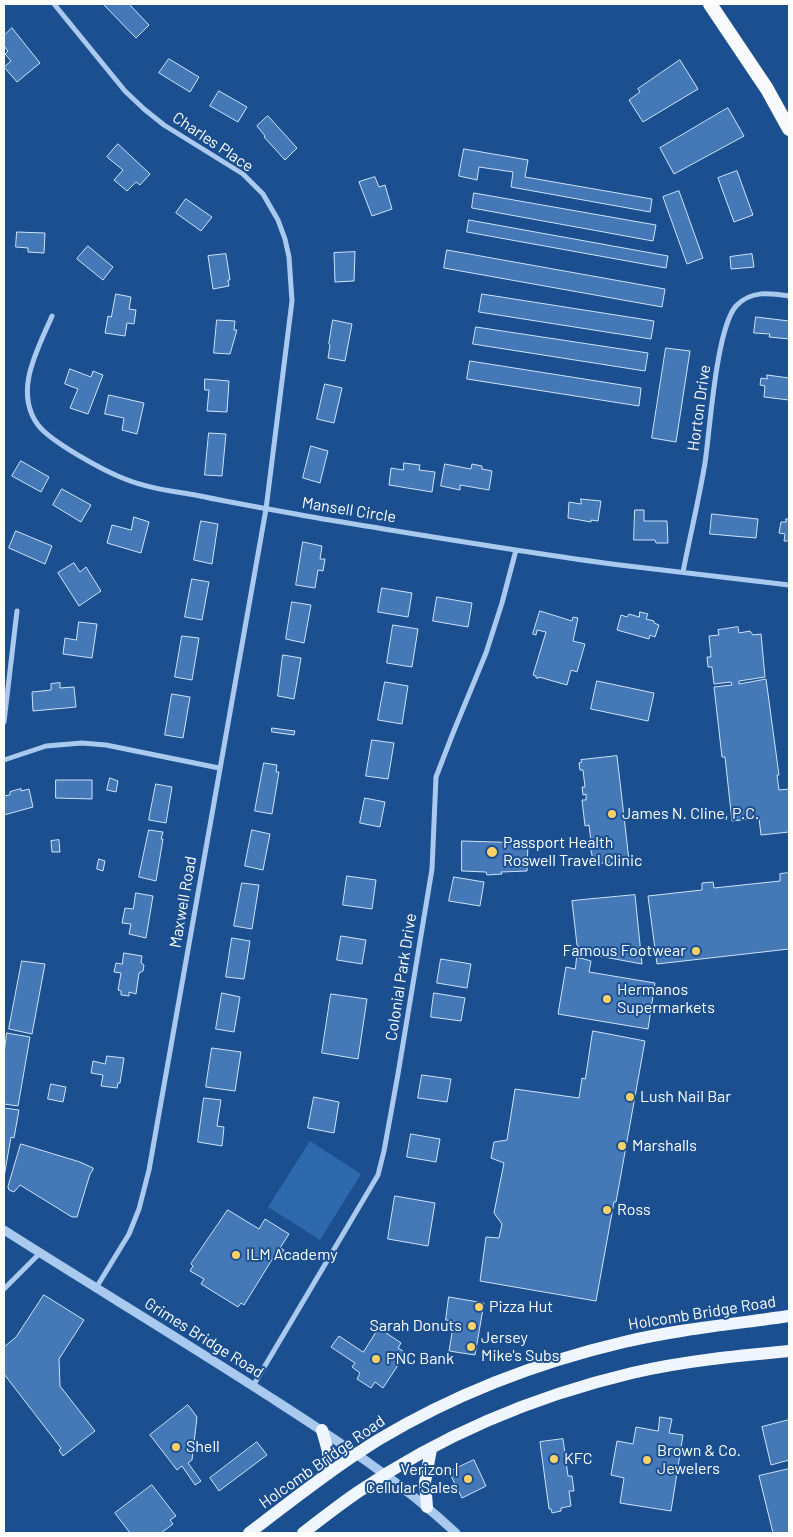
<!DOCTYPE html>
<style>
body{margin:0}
#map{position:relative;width:793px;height:1537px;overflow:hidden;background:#1b4f8f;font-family:Barlow,sans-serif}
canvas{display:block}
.frame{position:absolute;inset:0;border:5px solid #fff;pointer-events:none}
</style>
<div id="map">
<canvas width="793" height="1537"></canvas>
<div class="frame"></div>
</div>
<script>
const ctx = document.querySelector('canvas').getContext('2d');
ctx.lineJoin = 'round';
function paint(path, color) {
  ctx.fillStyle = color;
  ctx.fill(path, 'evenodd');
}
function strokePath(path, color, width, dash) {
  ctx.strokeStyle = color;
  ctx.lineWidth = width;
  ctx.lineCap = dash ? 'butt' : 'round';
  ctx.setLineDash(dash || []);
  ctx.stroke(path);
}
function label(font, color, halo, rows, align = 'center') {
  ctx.font = font + ' Barlow,sans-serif';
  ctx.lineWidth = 4;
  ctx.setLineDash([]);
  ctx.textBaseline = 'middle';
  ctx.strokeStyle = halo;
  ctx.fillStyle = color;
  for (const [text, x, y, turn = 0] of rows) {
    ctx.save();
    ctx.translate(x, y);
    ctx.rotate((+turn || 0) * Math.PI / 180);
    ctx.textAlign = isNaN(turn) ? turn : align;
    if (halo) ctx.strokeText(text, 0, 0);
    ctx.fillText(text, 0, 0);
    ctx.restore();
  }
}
paint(new Path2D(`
 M310 1141 361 1174 320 1240 268 1207Z`), '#2e69ad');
const building = new Path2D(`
 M105 4H129L149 25 136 38 104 5Z
 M12 28 40 63 17 82 4 67 11 61 5 54 8 51 4 46V36Z
 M169 59 199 77 190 92 159 73Z
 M680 60 698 89 643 122 629 100 640 92 638 89Z
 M219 91 247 107 238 122 210 106Z
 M728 108 744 136 674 174 660 148Z
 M268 116 297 148 285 160 264 137 265 136 257 126Z
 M118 144 150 174 140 185 136 182 127 191 114 180 123 170 107 157Z
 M464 149 528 160 525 177 652 199 650 212 511 187 513 172 479 167 477 180 459 176Z
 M737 171 753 215 734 222 718 178Z
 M375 177 379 187 385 185 392 209 372 216 359 182Z
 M679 191 703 258 687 264 663 197Z
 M474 193 656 225 653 241 472 208Z
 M186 199 212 217 201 231 176 213Z
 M469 220 668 256 666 268 467 232Z
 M17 232 45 233 44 253 28 252V248L16 247Z
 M88 246 113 267 103 280 77 259Z
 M447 250 665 289 662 307 444 268Z
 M355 252 354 281 335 282 334 253Z
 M226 254 230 280H228L229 286 213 289 208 256Z
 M752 254 754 267 731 269 730 257Z
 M116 294 131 297 129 309 136 310 134 324 127 323 125 336 105 333 108 316 111 317Z
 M482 294 654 321 651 339 479 312Z
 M756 317 789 321V320V339L769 337 770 334 754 333Z
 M217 320 235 321 234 330H237L230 354 214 353Z
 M333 320 352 324 345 361 328 358 330 345 329 344Z
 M476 327 648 353 645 371 473 344Z
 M666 348 690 351 676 442 652 438Z
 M470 361 641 388 639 406 467 379Z
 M70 369 91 377 93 371 103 375 88 414 70 408 78 389 65 384Z
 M767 375 789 378V400L764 397 765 386 760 385 761 378 767 379Z
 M205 379 229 381 227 412 207 411 209 390H205Z
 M325 384 342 388 334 423 317 419Z
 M109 395 144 403 137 434 122 430 124 418 105 414Z
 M209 433 226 434 222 476 205 475Z
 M311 446 328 451 320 483 303 478Z
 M21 461 49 477 41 492 12 476Z
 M404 463 420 465 419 470 435 472 432 492 389 485 391 468 403 470Z
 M445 464 471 469 472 464 482 466V469L492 471 489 490 460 485V490L441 486Z
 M62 489 91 505 81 522 53 505Z
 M581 499 601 501 598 521 591 520V522L568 518 569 502 581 504Z
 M635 510H644V521H667L668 543H656L655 540H634Z
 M712 514 758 519 756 538 710 534Z
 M134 517 149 522 141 553 107 543 112 525 131 530Z
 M786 519H789V541H784L785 534 779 533 781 522H786Z
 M201 521 218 524 212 564 194 560Z
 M16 531 52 546 45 564 9 548Z
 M303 542 322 546 320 559H325L323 571 318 570 315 588 296 585Z
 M74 563 80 572 86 567 101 591 79 606 58 573Z
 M192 579 209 582 202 620 185 617Z
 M382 588 412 593 408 617 378 612Z
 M437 597 472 603 468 627 433 621Z
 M292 602 311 605 304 643 286 639Z
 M540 611 572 621 573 617 578 618 573 641 585 644 577 672 571 670 567 685 539 677V678H536V676L533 675 546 632 537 630 536 635 533 634Z
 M640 612 648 614 646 619 654 621V623L659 625 655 637 650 635 649 639 617 630 621 615 627 617 629 614 639 617Z
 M79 622 97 624 92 658 63 654 65 638 76 640Z
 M393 625 418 629 412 667 387 663Z
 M738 627 739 633 750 631 753 635 761 634 765 677 739 681V684L766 679 779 775H777L779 790 789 789V832L761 835 759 818 732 821 725 757H722L714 687 732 685 731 682 714 684 712 667H708L707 657H711L709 636 719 635 718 630Z
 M182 636 199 638 192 680 175 677Z
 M283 655 301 658 294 699 278 696Z
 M597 681 654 693 648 721 591 709Z
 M385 682 408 686 402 724 378 720Z
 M60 683V688L74 687 76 707 33 711 32 692 51 690V684Z
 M172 694 190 697 183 738 165 735Z
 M272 728 295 731 294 735 272 732Z
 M372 740 394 743 388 779 366 776Z
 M617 756 629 860 594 864 589 842H591L589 825 585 826 582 800H586V794L583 795 582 787H585L583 770H580L579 763 582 762 581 760Z
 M264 763 277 765 276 772H279L272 814 255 811Z
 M110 778 118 781 116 792 107 790Z
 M56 780H92V799L56 798Z
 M156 784 172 787 166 823 149 820Z
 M21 789V791L29 789 33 807 4 815V796L10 795V792Z
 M365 798 385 802 380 827 360 823Z
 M149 830 163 832 161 839H163L156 881 139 877Z
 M252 830 270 834 263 870 245 866Z
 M59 840 60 852H52L51 841Z
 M462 841 528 843 527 871 501 872 502 874 487 875 486 872 462 871Z
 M99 859 105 861 103 871 97 869Z
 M789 873V949L657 964 648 896 702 890V883L713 882 714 888 780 881V874Z
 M347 876 376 880 372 909 343 905Z
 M454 877 484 882 480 906 449 901Z
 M242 883 259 885 252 929 234 926Z
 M136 893 153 896 146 938 129 934 131 924 122 923 125 908 133 909Z
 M635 895 642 964 588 954 577 945 572 901Z
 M341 936 366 940 362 964 337 960Z
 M232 938 250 941 244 979 226 977Z
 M124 953 142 956 141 963 144 965 143 971 139 973 136 994 129 992V996L121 995V991L118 990 121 973 114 972 116 963 122 964Z
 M577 957 591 961 589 972 655 983 648 1029 558 1014 566 967 575 969Z
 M441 959 471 964 467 988 437 983Z
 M22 961 45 964 32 1034 9 1029Z
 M222 993 240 997 234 1032 216 1029Z
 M434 993 465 998 461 1021 431 1017Z
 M331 994 367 999 358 1059 322 1053Z
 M593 1031 645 1041 616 1202H614L596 1301 480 1281 486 1237 499 1238 502 1224 494 1213 504 1163 491 1158 494 1142 507 1140 515 1089 579 1098 582 1078 585 1079Z
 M7 1033 30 1037 18 1106 4 1104V1054Z
 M212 1048 241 1052 235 1091 206 1087Z
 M107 1056 124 1058 120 1083H118L117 1088 101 1086 103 1075 91 1073 93 1061 105 1064Z
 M422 1075 451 1079 447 1102 418 1098Z
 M51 1084 66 1087 63 1102 48 1099Z
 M314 1097 339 1102 334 1133 308 1128Z
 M204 1098 221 1100 217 1126 224 1127 222 1146 198 1142Z
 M4 1108 19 1110 14 1138 11 1137 4 1177Z
 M411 1134 440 1139 436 1162 407 1157Z
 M21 1144 80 1162 93 1168V1170L90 1174 77 1217H72L20 1185 14 1192 9 1190 8 1187Z
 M395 1196 435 1203 428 1246 388 1239Z
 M228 1210 259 1229 265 1219 289 1234 280 1248 284 1250 277 1260 273 1258 244 1305 241 1303 238 1307 201 1284 204 1279 190 1271 193 1266 191 1264Z
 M44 1295 84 1320 59 1359 60 1386 95 1431 63 1456 59 1450 61 1448 4 1374V1347L16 1337Z
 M449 1297 484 1303 475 1355 449 1351 454 1321 446 1320Z
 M379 1328 401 1343 398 1348 406 1353 383 1388 375 1382 371 1388 357 1379 360 1373 352 1367 355 1363 331 1347 339 1336 363 1352Z
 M188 1405 197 1417 192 1460 188 1463 201 1481 195 1485 182 1466 177 1470 150 1435Z
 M660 1417 672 1419 669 1433 683 1435 671 1511 620 1503 624 1478 611 1475 617 1441 633 1444 636 1427 658 1431Z
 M789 1420V1460L771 1465 762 1427Z
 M563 1439 568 1476H572L574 1491H569L571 1506 561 1508V1511L552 1513 551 1509H549L540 1442Z
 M257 1442 267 1455 219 1491 210 1478Z
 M474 1460 486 1486 462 1498 449 1472Z
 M789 1469V1533H773L759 1476Z
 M152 1485 176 1516 170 1520 173 1524 161 1533H130L115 1513Z`);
paint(building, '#4478b7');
strokePath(building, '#cfe3fa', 1);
strokePath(new Path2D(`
 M54 4 125 91 144 109 164 125 243 174 263 194 278 220 285 239 289 257 292 301 266 509 149 1170 139 1209 129 1234 96 1288
 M52 316C38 349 13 391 38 425 51 442 104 471 125 479 147 488 172 491 195 495 238 504 280 511 323 519 422 535 521 552 620 565 676 572 733 578 789 585
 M683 572C690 536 699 499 705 463 710 430 716 329 736 306 751 290 770 293 789 296
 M4 722 17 611
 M4 760 46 746 82 743 106 745 219 768
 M4 1289 40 1253
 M253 1386 378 1175 384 1151 398 1074 432 869 436 777 453 733 486 653 502 603 516 550`), '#a9c9ee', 5);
strokePath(new Path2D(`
 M4 1230C92 1286 182 1340 270 1397 335 1439 399 1480 456 1533`), '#a9c9ee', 9);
strokePath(new Path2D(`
 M322 1430 328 1451V1474
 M427 1507 425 1482 431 1449
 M249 1533C291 1501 333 1468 378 1440 453 1395 539 1362 624 1342 679 1329 734 1324 789 1316
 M303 1533C321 1519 339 1505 358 1492 440 1436 535 1396 632 1373 683 1361 736 1356 789 1351`), '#f0f6ff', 12);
strokePath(new Path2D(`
 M710 4 767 89 789 129`), '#f8faff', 14);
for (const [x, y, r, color] of [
 [612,814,5,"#ffd166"],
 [492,852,6,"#ffd166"],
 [696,951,5,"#ffd166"],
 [607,999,5,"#ffd166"],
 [630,1097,5,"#ffd166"],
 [622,1146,5,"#ffd166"],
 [607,1210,5,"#ffd166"],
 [236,1255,5,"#ffd166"],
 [479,1307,5,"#ffd166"],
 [472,1326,5,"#ffd166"],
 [471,1347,5,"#ffd166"],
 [376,1359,5,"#ffd166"],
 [176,1447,5,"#ffd166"],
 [554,1459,5,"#ffd166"],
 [647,1460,5,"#ffd166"],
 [468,1479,5,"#ffd166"]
]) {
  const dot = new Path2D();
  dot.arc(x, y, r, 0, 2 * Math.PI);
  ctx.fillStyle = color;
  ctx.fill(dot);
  strokePath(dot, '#1b4f8f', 2);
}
label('16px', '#fff', '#1b4f8f', [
 ["Charles Place",213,142,34],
 ["Horton Drive",699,408,-82],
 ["Mansell Circle",349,510,9],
 ["Maxwell Road",183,902,-80],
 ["Colonial Park Drive",401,977,-81],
 ["Holcomb Bridge Road",702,1313,-9],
 ["Grimes Bridge Road",204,1338,32],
 ["Holcomb Bridge Road",322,1462,-35]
]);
label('16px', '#fff', '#1b4f8f', [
 ["James N. Cline, P.C.",622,814],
 ["Passport Health",503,843],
 ["Roswell Travel Clinic",503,861],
 ["Famous Footwear",686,951,"right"],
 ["Hermanos",617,990],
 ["Supermarkets",617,1008],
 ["Lush Nail Bar",640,1097],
 ["Marshalls",632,1146],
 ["Ross",617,1210],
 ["ILM Academy",246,1255],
 ["Pizza Hut",489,1307],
 ["Sarah Donuts",462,1326,"right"],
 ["Jersey",481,1338],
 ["Mike's Subs",481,1356],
 ["PNC Bank",386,1359],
 ["Shell",186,1447],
 ["Brown & Co.",657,1451],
 ["Jewelers",657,1469],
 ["KFC",564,1459],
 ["Verizon |",458,1470,"right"],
 ["Cellular Sales",458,1488,"right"]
], 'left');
</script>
